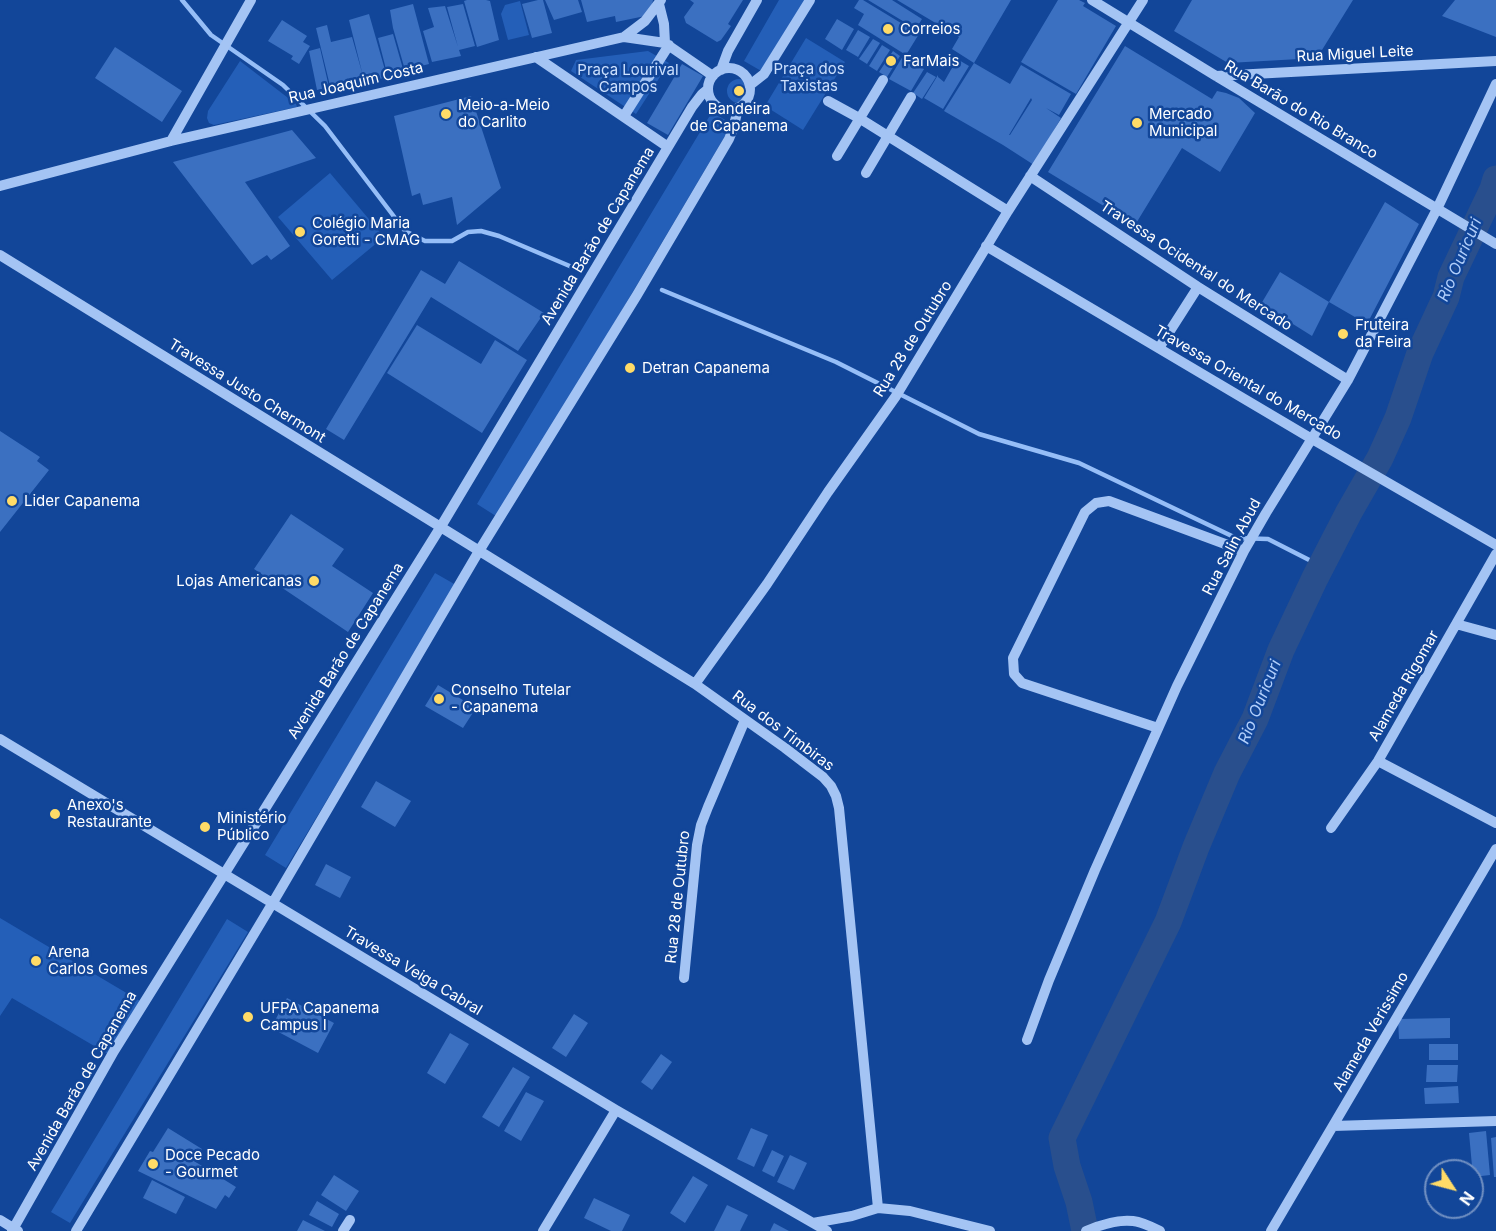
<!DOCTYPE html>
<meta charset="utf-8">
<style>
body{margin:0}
#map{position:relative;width:1496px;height:1231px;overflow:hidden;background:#124699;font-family:Inter,sans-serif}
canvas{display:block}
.north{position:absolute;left:1424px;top:1159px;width:60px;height:60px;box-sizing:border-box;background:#124699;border:2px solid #7190c2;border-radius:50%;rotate:126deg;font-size:16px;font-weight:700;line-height:24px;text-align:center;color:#fff}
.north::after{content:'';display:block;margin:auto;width:21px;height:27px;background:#ffdb67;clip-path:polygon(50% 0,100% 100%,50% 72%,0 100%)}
</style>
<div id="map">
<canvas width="1496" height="1231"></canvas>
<div class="north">N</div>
</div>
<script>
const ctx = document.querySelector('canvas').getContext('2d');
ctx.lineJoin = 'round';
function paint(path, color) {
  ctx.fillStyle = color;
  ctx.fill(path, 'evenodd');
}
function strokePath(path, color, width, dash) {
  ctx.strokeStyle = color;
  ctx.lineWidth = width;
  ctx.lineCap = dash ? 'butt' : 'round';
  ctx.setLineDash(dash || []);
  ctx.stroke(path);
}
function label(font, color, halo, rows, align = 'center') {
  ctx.font = font + ' Inter,sans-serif';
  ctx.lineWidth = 5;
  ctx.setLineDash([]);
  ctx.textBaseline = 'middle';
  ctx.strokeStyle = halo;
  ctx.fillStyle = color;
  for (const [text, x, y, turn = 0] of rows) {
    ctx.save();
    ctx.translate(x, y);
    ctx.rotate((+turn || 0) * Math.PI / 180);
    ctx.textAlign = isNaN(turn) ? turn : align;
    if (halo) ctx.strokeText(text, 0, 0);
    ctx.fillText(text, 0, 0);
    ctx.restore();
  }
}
paint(new Path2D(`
 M779 0H806L763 72 744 61Z
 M520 1 529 35 508 40 501 14 505 5Z
 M806 38 845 62 803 130 765 106Z
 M648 51 669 63 636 114 571 71 576 60Z
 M240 61 296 104 297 107 214 125 209 123 207 118 208 111Z
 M727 91a12 12 0 1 1 24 0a12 12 0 1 1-24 0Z
 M712 112 732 124 499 518 477 504Z
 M330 173 384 237 332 280 278 217Z
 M435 573 456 585 286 868 265 855Z
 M0 918 140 1001 108 1054 12 998 0 1016Z
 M227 919 248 932 70 1223 51 1212Z`), '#245fb8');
strokePath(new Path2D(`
 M182 0 211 35 283 85 325 126 405 231 425 241H452L468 232 481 231 499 236 572 267 581 269
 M662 290 836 362 979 434 1079 463 1236 538 1268 539 1321 566`), '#96bef7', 4.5);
strokePath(new Path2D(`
 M1085 1231 1079 1202 1067 1166 1062 1138 1168 922 1196 847 1227 773 1255 719 1281 650 1315 578 1349 512 1380 458 1398 418 1420 353 1446 297 1451 277 1493 189 1496 179`), '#294f8d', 27);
paint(new Path2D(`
 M467 0H486L490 1 499 40 477 47 464 1Z
 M538 0H543L552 33 532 38 522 4Z
 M545 0H578L582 12 554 20Z
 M581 0H653L650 15 616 22 615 16 587 22Z
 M690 0H743L728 24 731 26 721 40 717 42 686 23 684 17 694 3Z
 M859 0H863L919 34 906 55 858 25 864 14 854 8Z
 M868 0H892L922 19 916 29Z
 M897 0H1011L974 63 952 49 959 37Z
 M1058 0H1079L1085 3 1083 6 1116 26 1076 94 1021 62Z
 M1192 0H1353L1317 58 1228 63 1174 31Z
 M1455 0H1496V37L1442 16Z
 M413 4 429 64 405 70 393 28 390 10Z
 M463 4 475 46 459 50 461 56 432 62 423 31 434 27 428 8 445 6 458 47 447 7Z
 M369 14 387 77 365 83 364 79 341 85 343 90 332 94 316 28 327 25 331 42 352 37 363 76 349 20Z
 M837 19 854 29 842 50 825 39Z
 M282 20 307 36 303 42 310 46 299 64 291 59 293 56 268 41Z
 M858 30 870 37 858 57 846 50Z
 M393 34 403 69 387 73 378 38Z
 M873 39 880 43 867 64 859 59Z
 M882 45 890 50 877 71 869 66Z
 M1125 46 1212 99 1217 91 1226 93 1239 98 1255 113 1220 172 1182 148 1135 225 1048 172Z
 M115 47 182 91 162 122 95 78Z
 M320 48 329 87 317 90 309 51Z
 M893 51 900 56 887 77 879 72Z
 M903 56 924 69 911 91 889 79Z
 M957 59 969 66 943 109 924 98 938 75V77L944 82Z
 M974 63 1010 84 1021 65 1071 94 1059 115 1046 108 1061 118 1034 165 1003 145 944 111ZM1031 98 1032 100 1010 135H1009Z
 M682 64 703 76 668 135 647 123Z
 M927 72 936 77 922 99 913 93Z
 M471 96 501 188 457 225 452 197 423 205 420 193 412 196 394 116Z
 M292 130 316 158 245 182 290 246 271 260 267 255 252 265 173 162Z
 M1385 202 1419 224 1367 324 1329 302Z
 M459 261 544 313 518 351 431 297 344 440 326 429 421 270 445 284Z
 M1280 272 1329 302 1312 336 1261 304Z
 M417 325 481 364 495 340 527 360 482 433 387 373Z
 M0 431 40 457 37 461 49 470 0 532Z
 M291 514 344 549 332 566 373 593 348 632 254 569Z
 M438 685 476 708 463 728 425 706Z
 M376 781 411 801 395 827 361 807Z
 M326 864 351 877 340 898 315 885Z
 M287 998 334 1023 318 1053 271 1028Z
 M574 1014 588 1023 566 1057 552 1048Z
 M1450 1018V1038L1399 1039 1398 1019Z
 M450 1033 469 1044 445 1084 427 1073Z
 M1429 1044H1458V1060H1429Z
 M661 1054 672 1062 652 1090 641 1082Z
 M1427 1065H1458L1457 1082H1426Z
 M513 1067 530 1077 499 1127 482 1117Z
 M1458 1086 1459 1103 1425 1104 1424 1088Z
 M526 1092 544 1101 521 1141 504 1131Z
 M168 1128 202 1149 194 1161 236 1187 229 1198 225 1195 216 1209 138 1171 150 1151 153 1152Z
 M751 1128 768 1135 754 1167 737 1159Z
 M1486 1131 1490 1175 1473 1177 1469 1133Z
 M1496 1137V1177H1494L1491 1138Z
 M772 1150 784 1156 774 1177 762 1171Z
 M790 1155 807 1163 794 1190 777 1182Z
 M334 1175 359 1191 346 1211 321 1195Z
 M693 1176 708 1185 685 1223 670 1213Z
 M152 1180 185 1197 176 1214 143 1198Z
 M594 1198 630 1215 622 1231H611L584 1218Z
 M317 1201 339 1214 332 1227 309 1215Z
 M727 1205 748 1215 740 1231H714Z
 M303 1220 325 1231H297Z
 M774 1223 789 1231H770Z`), '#3b70c1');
strokePath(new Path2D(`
 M1092 0 1216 76 1496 244
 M659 4 664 24 665 43
 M624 37 645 21 661 0
 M536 57 668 147
 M708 89a21 21 0 1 1 42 0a21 21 0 1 1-42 0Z
 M721 70 728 51 757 0
 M1216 76 1496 61
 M750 85 764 74 810 0
 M828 101 859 118 1008 211
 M624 116 669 45
 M171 141 251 0
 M837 156 883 80
 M866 173 911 97
 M1030 176 1198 287 1348 380
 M0 186 171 141 624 37 665 43 713 76
 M986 246 1312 439 1496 545
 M0 255 695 684 785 748 823 777 831 786 836 796 839 808 878 1208
 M1159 348 1198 287
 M1456 624 1496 635
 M695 684 767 584 828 492 896 396 1008 211 1143 0
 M1158 728 1022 683 1014 674 1013 658 1085 512 1096 503 1109 501 1244 551
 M0 739 616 1110 827 1231
 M1378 761 1496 823
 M1331 828 1378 761 1496 554
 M684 978 697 845 701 825 708 807 745 720
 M1027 1040 1049 980 1095 870 1177 686 1244 551 1266 513 1348 380 1437 209 1496 84
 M1333 1126 1496 1121
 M0 1220 18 1231
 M813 1223 852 1216 878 1208 910 1211 990 1231
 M12 1231 114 1051 440 528 692 107 702 94 708 89
 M76 1231 272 904 479 551 637 295 729 139 733 129 738 109
 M343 1231 350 1220
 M543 1231 616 1110
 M1086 1231C1100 1225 1117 1219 1133 1221 1142 1222 1152 1227 1160 1231
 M1271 1231 1496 849`), '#a4c4f4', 10);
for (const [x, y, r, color] of [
 [888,29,6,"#ffdb67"],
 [891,61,6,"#ffdb67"],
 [739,91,6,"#ffdb67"],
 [446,114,6,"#ffdb67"],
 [1137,123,6,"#ffdb67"],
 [300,232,6,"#ffdb67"],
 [1343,334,6,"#ffdb67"],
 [630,368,6,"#ffdb67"],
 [12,501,6,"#ffdb67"],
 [314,581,6,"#ffdb67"],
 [439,699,6,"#ffdb67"],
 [55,814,6,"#ffdb67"],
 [205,827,6,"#ffdb67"],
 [36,961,6,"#ffdb67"],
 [248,1017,6,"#ffdb67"],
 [153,1164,6,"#ffdb67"]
]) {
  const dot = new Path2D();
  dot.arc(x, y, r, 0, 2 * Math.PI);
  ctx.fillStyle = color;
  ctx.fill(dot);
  strokePath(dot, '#124699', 2);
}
label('15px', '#fff', '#124699', [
 ["Correios",900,29],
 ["FarMais",903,61],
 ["Meio-a-Meio",458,105],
 ["do Carlito",458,122],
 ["Bandeira",739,109,"center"],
 ["de Capanema",739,126,"center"],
 ["Mercado",1149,114],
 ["Municipal",1149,131],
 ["Colégio Maria",312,223],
 ["Goretti - CMAG",312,240],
 ["Fruteira",1355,325],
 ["da Feira",1355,342],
 ["Detran Capanema",642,368],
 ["Lider Capanema",24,501],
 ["Lojas Americanas",302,581,"right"],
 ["Conselho Tutelar",451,690],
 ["- Capanema",451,707],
 ["Anexo's",67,805],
 ["Restaurante",67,822],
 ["Ministério",217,818],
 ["Público",217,835],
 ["Arena",48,952],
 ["Carlos Gomes",48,969],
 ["UFPA Capanema",260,1008],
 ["Campus I",260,1025],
 ["Doce Pecado",165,1155],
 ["- Gourmet",165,1172]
], 'left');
label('15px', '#fff', '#124699', [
 ["Rua Miguel Leite",1355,54,-3],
 ["Rua Joaquim Costa",356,83,-13],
 ["Rua Barão do Rio Branco",1301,110,31],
 ["Avenida Barão de Capanema",598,236,-59],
 ["Travessa Ocidental do Mercado",1196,266,33],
 ["Rua 28 de Outubro",913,339,-58],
 ["Travessa Oriental do Mercado",1248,383,30],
 ["Travessa Justo Chermont",247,391,32],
 ["Rua Salin Abud",1232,547,-62],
 ["Avenida Barão de Capanema",346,651,-58],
 ["Alameda Rigomar",1404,686,-60],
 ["Rua dos Timbiras",783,731,37],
 ["Rua 28 de Outubro",678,897,-84],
 ["Travessa Veiga Cabral",413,971,31],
 ["Alameda Verissimo",1371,1032,-60],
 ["Avenida Barão de Capanema",82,1081,-60]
]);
label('15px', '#cce0fe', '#124699', [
 ["Praça dos",809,69],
 ["Taxistas",809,86],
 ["Praça Lourival",628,70],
 ["Campos",628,87]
]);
label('italic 16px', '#b1cefa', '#124699', [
 ["Rio Ouricuri",1460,260,-67],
 ["Rio Ouricuri",1260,702,-68]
]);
</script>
